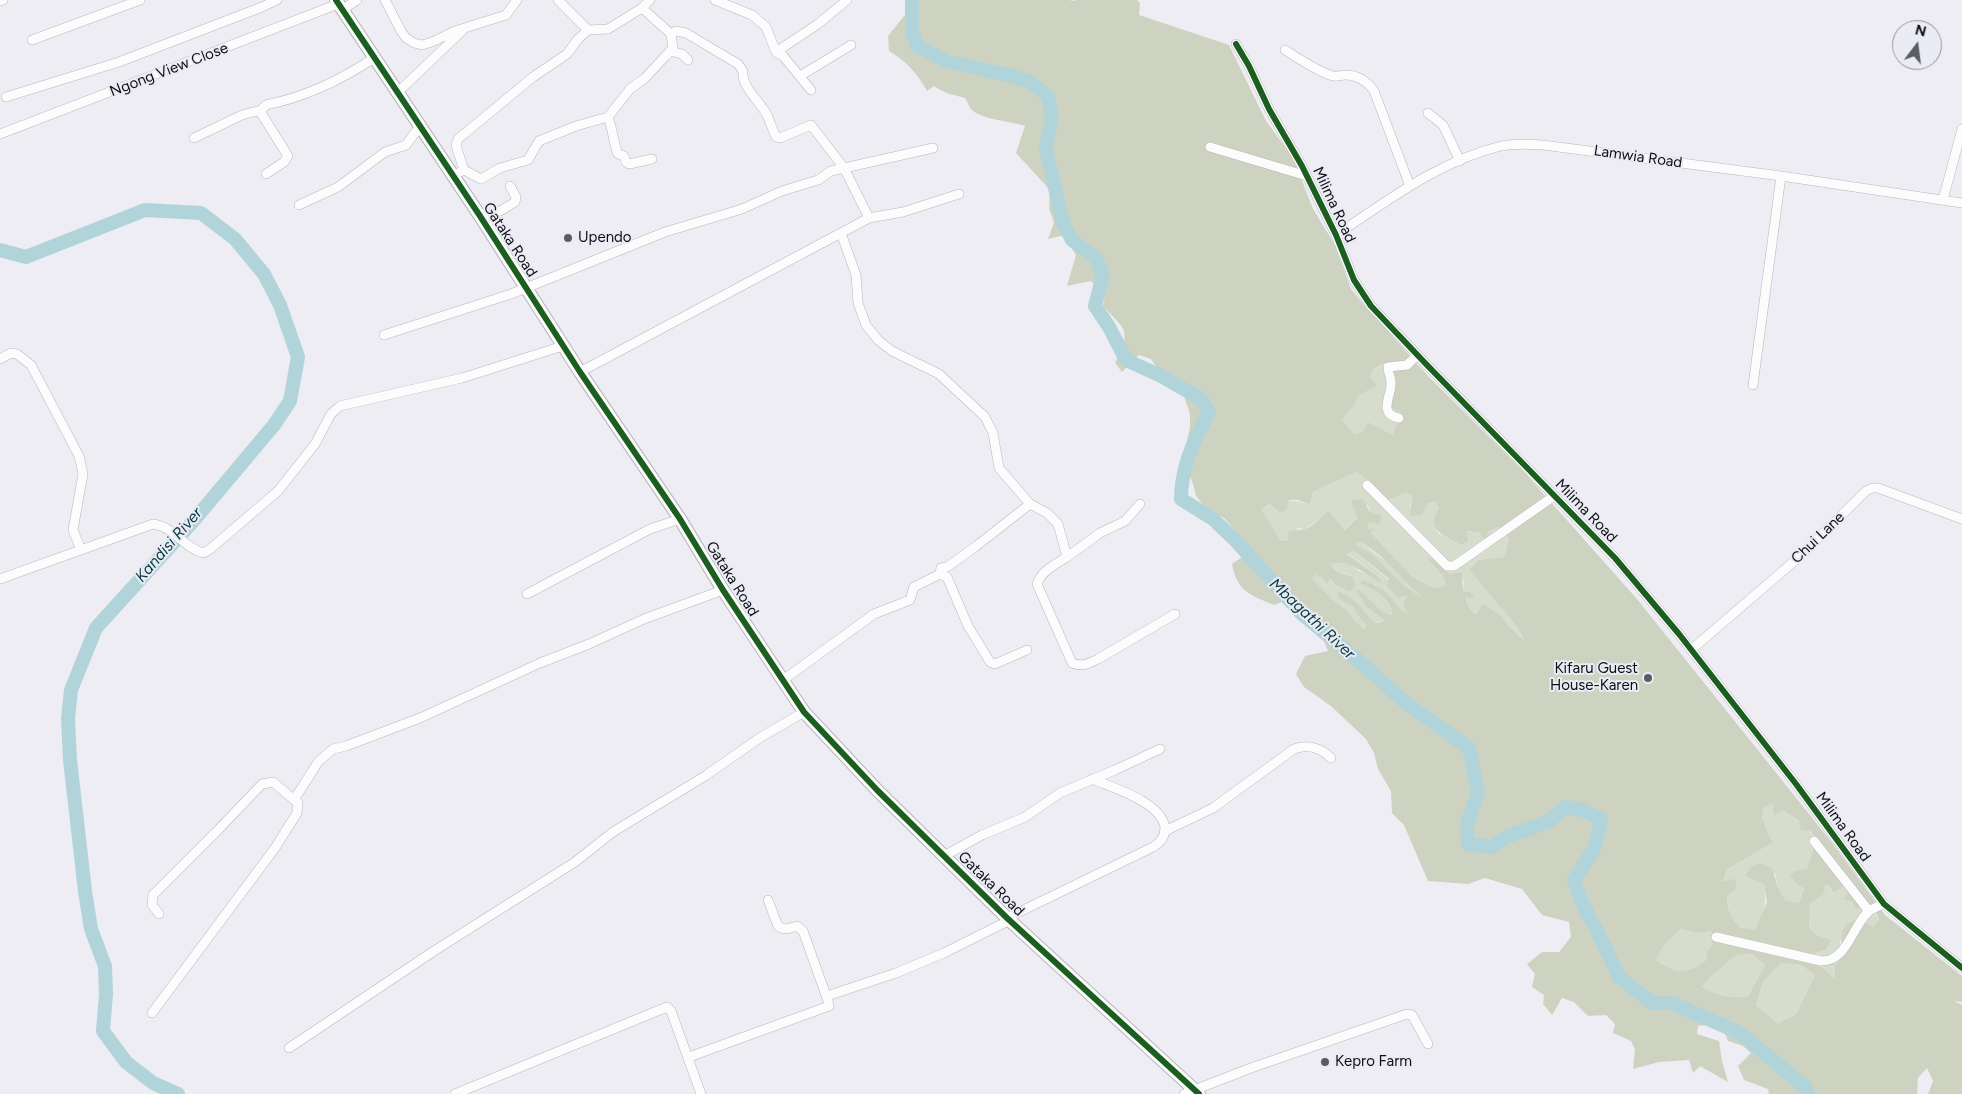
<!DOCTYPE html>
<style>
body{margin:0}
#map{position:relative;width:1962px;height:1094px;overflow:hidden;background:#ededf3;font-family:Figtree,sans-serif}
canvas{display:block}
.north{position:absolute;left:1892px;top:20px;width:50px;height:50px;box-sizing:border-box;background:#ebebf5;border:1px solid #92939a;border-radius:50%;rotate:15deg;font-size:14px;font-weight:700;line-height:20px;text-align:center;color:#0d0e11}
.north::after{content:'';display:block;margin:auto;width:18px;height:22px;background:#5b5c60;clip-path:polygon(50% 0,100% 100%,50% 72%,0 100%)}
</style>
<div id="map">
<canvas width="1962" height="1094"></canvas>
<div class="north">N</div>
</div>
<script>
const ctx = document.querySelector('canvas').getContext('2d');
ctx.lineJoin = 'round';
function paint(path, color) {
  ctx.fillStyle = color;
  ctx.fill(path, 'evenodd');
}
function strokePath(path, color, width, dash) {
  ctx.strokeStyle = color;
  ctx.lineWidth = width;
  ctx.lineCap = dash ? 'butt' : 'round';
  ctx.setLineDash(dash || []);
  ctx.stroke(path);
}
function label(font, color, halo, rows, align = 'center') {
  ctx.font = font + ' Figtree,sans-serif';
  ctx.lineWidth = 4;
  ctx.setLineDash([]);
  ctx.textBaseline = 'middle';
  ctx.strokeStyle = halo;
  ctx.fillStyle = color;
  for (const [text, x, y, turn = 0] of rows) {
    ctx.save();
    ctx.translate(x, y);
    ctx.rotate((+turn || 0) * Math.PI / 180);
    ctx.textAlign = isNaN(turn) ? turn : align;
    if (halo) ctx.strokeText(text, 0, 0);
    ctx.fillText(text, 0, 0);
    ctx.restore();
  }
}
paint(new Path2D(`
 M1386 363 1391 364 1396 379 1393 393 1404 420 1393 435 1368 422 1363 431 1354 436 1342 419 1355 405 1359 395 1378 386 1370 377 1374 369Z
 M1357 470 1387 500 1405 493 1412 495 1410 506 1427 504 1435 501 1439 509 1434 524 1438 533 1460 545 1466 531 1480 533 1498 527 1509 539 1504 557 1478 560 1469 570 1518 628 1526 641C1511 628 1498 614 1482 603L1476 615 1469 608 1465 596 1475 599 1463 592 1464 580 1450 574 1435 560 1428 559 1443 576 1446 585 1434 588 1413 577 1371 533 1374 529H1367L1370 512 1368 505 1352 506 1358 518 1343 530 1321 518 1305 529 1298 528 1288 540 1281 541 1260 509C1279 501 1291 497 1310 505L1313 492Z
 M1361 542 1392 566 1404 579 1416 590 1423 599 1405 586 1371 553 1354 543Z
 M1353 550 1408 596 1409 615 1398 610 1390 596 1375 584 1371 587C1380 594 1391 603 1392 615L1383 612 1360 590 1368 608 1384 620C1373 627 1366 615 1360 606L1339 599 1353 607 1360 618 1368 625 1364 629 1355 621 1349 612 1333 600 1312 578 1316 575 1323 578 1327 585 1330 579 1336 585 1348 591 1352 576 1338 572 1330 564 1336 562 1350 564 1359 571 1382 581 1376 575 1347 553Z
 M1774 802C1789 814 1806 824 1817 841L1807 869 1795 871 1804 887 1799 903 1785 900 1778 887 1775 873 1764 884C1767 902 1765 913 1755 930L1742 929C1732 918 1727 911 1727 897L1736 889V880L1722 881 1726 870 1774 842C1767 834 1767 826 1762 818L1764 808Z
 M1851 881 1847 892C1862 899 1872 905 1879 921L1873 927 1866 924 1840 941V960L1835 979 1807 955 1826 950 1832 940 1817 935 1809 926 1810 914 1809 905 1824 886 1829 885 1832 893 1843 884Z
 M1681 929 1698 933 1712 931 1714 944 1707 951 1706 960C1687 977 1675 974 1656 960L1664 945Z
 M1752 954 1765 965 1748 996C1731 998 1718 996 1702 987L1711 976 1737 955Z
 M1781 963 1800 965 1815 975 1796 1014 1778 1025 1756 1005 1763 982Z`), '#d7ddcc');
paint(new Path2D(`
 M917 0H1069L1075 1V0H1137L1140 3 1139 15 1229 45 1266 121 1293 158 1313 209 1335 245 1351 289 1364 305 1430 378 1524 472 1637 599 1833 844 1885 915 1962 976V1002L1954 1001 1962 1005V1094H1928L1933 1081 1927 1068 1918 1078 1917 1094H1769L1768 1089 1744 1080 1738 1066 1751 1053 1743 1046 1728 1041 1719 1017 1707 1025 1698 1026 1697 1034 1719 1041 1722 1061 1728 1082 1700 1066 1693 1073 1689 1060 1659 1062 1633 1069 1635 1049 1631 1041 1613 1033 1615 1024 1606 1015 1588 1016 1574 1002 1562 998 1552 1015 1543 1004 1544 995 1532 987 1535 974 1527 964 1542 952H1559L1571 937 1569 922 1542 915 1522 889 1485 878 1468 884 1428 881 1404 825 1392 813 1391 791 1378 769 1374 753 1366 739 1331 706 1304 687 1296 674 1305 656 1328 651 1314 615 1295 597 1274 605C1250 595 1237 591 1232 564L1252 550 1224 518 1207 509 1196 496 1193 484 1183 459 1190 428V414L1184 396 1167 384 1151 359 1139 355 1122 372 1115 363C1131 328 1127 332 1103 306L1105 295 1091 281 1067 286 1076 255 1071 247 1073 233 1048 239 1054 223 1049 208 1050 190 1016 153 1025 126C1011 121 981 120 971 109 969 106 967 101 965 98 952 94 947 95 934 86L927 91C918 74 906 61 889 51L888 36ZM1385 363 1391 364 1396 379 1390 407 1399 411 1404 420 1396 425 1393 435 1368 422 1363 431 1354 435 1342 419 1355 405 1359 395 1378 386 1370 377 1374 369ZM1357 471 1388 500 1405 493 1412 495 1410 516 1422 515 1427 504 1435 501 1439 509C1424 530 1446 536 1460 545L1468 542 1467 531 1480 533 1486 540 1488 531 1498 527 1509 539 1504 557 1478 560 1469 570 1518 628 1524 640 1507 624 1501 616 1482 603 1476 615 1469 608 1465 597 1476 599 1470 592H1463L1462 572 1450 574 1435 560 1427 558 1443 576 1446 585 1434 588 1413 577 1371 533 1375 528 1367 529 1369 522 1380 524 1381 515 1370 512 1363 499 1352 500V506L1358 518 1344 530 1328 510C1324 515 1312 527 1305 529 1299 530 1294 530 1288 532V540L1281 541 1261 509 1270 504 1281 513 1287 509 1289 500H1298L1310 505 1313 492ZM1361 542C1380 554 1388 563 1403 579 1409 586 1417 590 1422 598L1405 586 1371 553 1355 544ZM1353 550 1389 579 1387 586 1398 597 1408 596 1403 605 1408 614C1398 610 1397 605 1391 597 1384 589 1373 583 1363 581L1360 583C1374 589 1391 599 1392 615L1383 612 1360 590 1356 591 1368 608 1384 620C1373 629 1367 613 1360 606 1355 600 1345 594 1337 591L1339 599 1353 607 1360 618 1367 625 1364 629 1355 621 1349 612 1333 600 1312 578 1316 575 1323 578 1327 585 1330 579 1336 585 1348 591 1352 590 1355 584 1352 576C1343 574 1335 573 1331 564 1347 558 1365 574 1379 582L1382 581 1376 575 1347 554ZM1773 803 1774 815 1783 810 1799 821 1801 830 1810 831 1817 840 1807 869 1795 871 1790 876 1798 885 1804 888 1799 903 1785 900 1778 887 1772 868 1760 863 1751 867 1745 876 1764 884 1767 902 1755 930 1741 928C1732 918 1727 911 1727 897L1736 889V879L1723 881 1726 870 1774 842C1767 835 1767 826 1762 818L1764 808ZM1851 882 1844 900 1852 901 1857 910 1865 901 1876 913 1879 920 1873 927 1857 918 1845 926 1842 933 1840 960 1835 966V979L1808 955 1826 950 1832 940 1817 935 1809 927 1810 914 1809 905 1823 894 1824 886 1829 885 1833 893C1840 889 1843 884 1851 882ZM1681 929 1698 933 1712 931 1713 944 1707 951 1706 960C1687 976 1675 974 1656 960L1664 945ZM1752 954 1765 965 1748 996C1731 998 1718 996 1702 987L1711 976 1737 955ZM1781 963 1800 965 1815 975 1796 1014 1778 1024 1756 1005 1763 982Z`), '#cdd3c0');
strokePath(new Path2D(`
 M912 0V32L917 46 948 62 1009 75 1028 81 1048 96 1052 117 1046 149 1063 223 1072 240 1096 258 1103 275 1095 306 1109 327 1126 360 1161 376 1201 399 1209 413C1193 440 1181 468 1181 499L1213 519 1237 542 1301 613 1360 662 1406 703 1469 748 1478 792 1467 824 1468 844 1491 847 1507 837 1549 821 1565 807 1582 810 1601 819 1595 847 1574 880 1581 901 1600 937 1619 977 1652 1003H1672L1740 1033 1806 1088 1808 1094
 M0 250 26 257 145 210 201 213 235 239 264 274 280 305 298 357 290 401 274 425 195 519 96 628 71 690 68 719 70 760 85 891 91 929 105 966 106 994 103 1031 126 1062 153 1083 178 1094`), '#b0d4da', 14);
const street = new Path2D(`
 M385 0 401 31 406 38 414 43 422 45 432 42 455 31 506 15 517 0
 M558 0 588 30
 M715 0 752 15 766 27 776 52 818 24 847 0
 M0 1 3 0
 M642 8 650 0
 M342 10 357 0
 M32 40 140 0
 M1236 44 1249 66 1269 109 1302 166 1336 235 1354 280 1371 306 1426 364 1615 558 1679 634 1796 784 1884 904 1962 968
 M1285 50C1298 58 1318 72 1333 76 1336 77 1341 75 1345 75 1357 75 1367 81 1374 91L1410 186
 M776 52 783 56 811 90
 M667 55 670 51 682 54 688 60
 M800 76 851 45
 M397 93 462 31
 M6 97 119 62 262 7 277 0
 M261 110V113L288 156 284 162 266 174
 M1428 113 1443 125 1460 161
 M608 117C613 129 613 142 618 154L624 156 626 162 629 164 652 159
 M0 134 338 4
 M194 138 242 115 261 110 266 105C305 97 341 80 374 58
 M1210 147 1307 176
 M464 170 456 146 458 139 533 77 567 54 578 39 588 30 608 29 642 8 671 34 676 31 686 33 738 64 743 71C741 87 760 101 767 115 770 122 773 130 776 137L780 138 811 125 844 168 869 218 580 372
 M460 172 464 170 481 179 500 168 528 160 539 141 576 126 608 117 630 89 645 78 673 48 671 34
 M1943 200 1962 129
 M299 205 338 187 385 152 406 145 420 126
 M480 216 500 211 515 202 516 197 510 186
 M869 218 903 212 959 194
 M841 233 856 275 858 303 866 325 878 340 892 351 939 374 985 417 993 433 999 468 1030 504 1047 513 1058 524 1067 557 1100 533 1125 521 1140 504
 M1336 235C1387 201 1439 161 1501 146 1514 143 1529 144 1543 145L1781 176 1962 203
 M384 335 511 294 665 232 742 209 782 191 818 180 831 171 933 148
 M0 359 11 353 17 354 31 365 79 456 83 474 73 530 81 550
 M1753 385 1781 176
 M1399 418C1377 414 1392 395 1391 383 1391 377 1388 373 1388 367L1407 365 1417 355
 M1367 485 1447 566H1454L1554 496
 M1067 557C1056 564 1041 571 1037 584L1072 663C1082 667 1088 664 1098 659L1175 614
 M940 574 941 568 947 567 975 547 1030 504
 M0 579 153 524C173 526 184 548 203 553L209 550 278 491 315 444 331 414 340 406 462 378 563 346
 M527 594 650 529 680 519
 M1691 650 1798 558 1866 491 1872 488H1878L1962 519
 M783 680 874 614 910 600 914 587 940 574 947 577 968 626 990 662 995 664 1027 650
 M294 800 318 762 333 749 346 746 420 718 540 663 589 644 644 619 723 590
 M1165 831 1213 808 1294 749C1308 744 1321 748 1331 758
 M1814 841 1869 911
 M944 856 982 835 1025 817 1060 793 1115 770 1160 749
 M768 900 778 926C784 931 790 928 797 926L803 931 828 1001
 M1007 918 1153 847C1160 843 1165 837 1165 828 1162 802 1113 788 1092 779
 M1716 937 1821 961C1846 962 1852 928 1867 913 1872 908 1879 906 1884 904
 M152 1013 275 848 297 813 298 803 273 782 262 784 218 830 153 895 152 905 159 914
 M289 1048 434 951 575 862 613 832 705 776 761 737 804 712
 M689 1057 829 1006 827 996 896 973 944 953 1010 920
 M455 1094 667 1007 671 1011 701 1094
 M1184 1094 1251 1068 1407 1014 1412 1015 1428 1044`);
const secondary = new Path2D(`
 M336 0 480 216 580 372 680 519 723 590 804 712 877 790 1007 918 1199 1094`);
strokePath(street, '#b7b7bb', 10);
strokePath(secondary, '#b7b7bb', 14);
strokePath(street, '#fcfcfd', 9);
strokePath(secondary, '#fcfcfd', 12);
strokePath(new Path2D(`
 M336 0 480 216 580 372 680 519 723 590 804 712 877 790 1007 918 1199 1094
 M1236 44 1249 66 1269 109 1302 166 1336 235 1354 280 1371 306 1426 364 1615 558 1679 634 1796 784 1884 904 1962 968`), '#1b5e20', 6);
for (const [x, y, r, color] of [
 [568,238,5,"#5b5c60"],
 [1648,678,5,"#5b5c60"],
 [1325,1062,5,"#5b5c60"]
]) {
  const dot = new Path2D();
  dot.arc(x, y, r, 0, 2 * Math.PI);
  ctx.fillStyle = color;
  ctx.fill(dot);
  strokePath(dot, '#ebebf5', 2);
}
label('15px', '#0d0e11', '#ebebf5', [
 ["Ngong View Close",169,70,-21],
 ["Lamwia Road",1638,157,8],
 ["Milima Road",1334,205,65],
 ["Gataka Road",510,240,57],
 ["Milima Road",1586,511,46],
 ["Chui Lane",1818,538,-44],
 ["Gataka Road",732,579,58],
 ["Milima Road",1843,827,54],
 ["Gataka Road",991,884,44]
]);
label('15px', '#0d0e11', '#ebebf5', [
 ["Upendo",578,238],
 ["Kifaru Guest",1638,669,"right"],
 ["House-Karen",1638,686,"right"],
 ["Kepro Farm",1335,1062]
], 'left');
label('italic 16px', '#083b40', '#ebebf5', [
 ["Kandisi River",169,545,-49],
 ["Mbagathi River",1312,619,43]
]);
</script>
